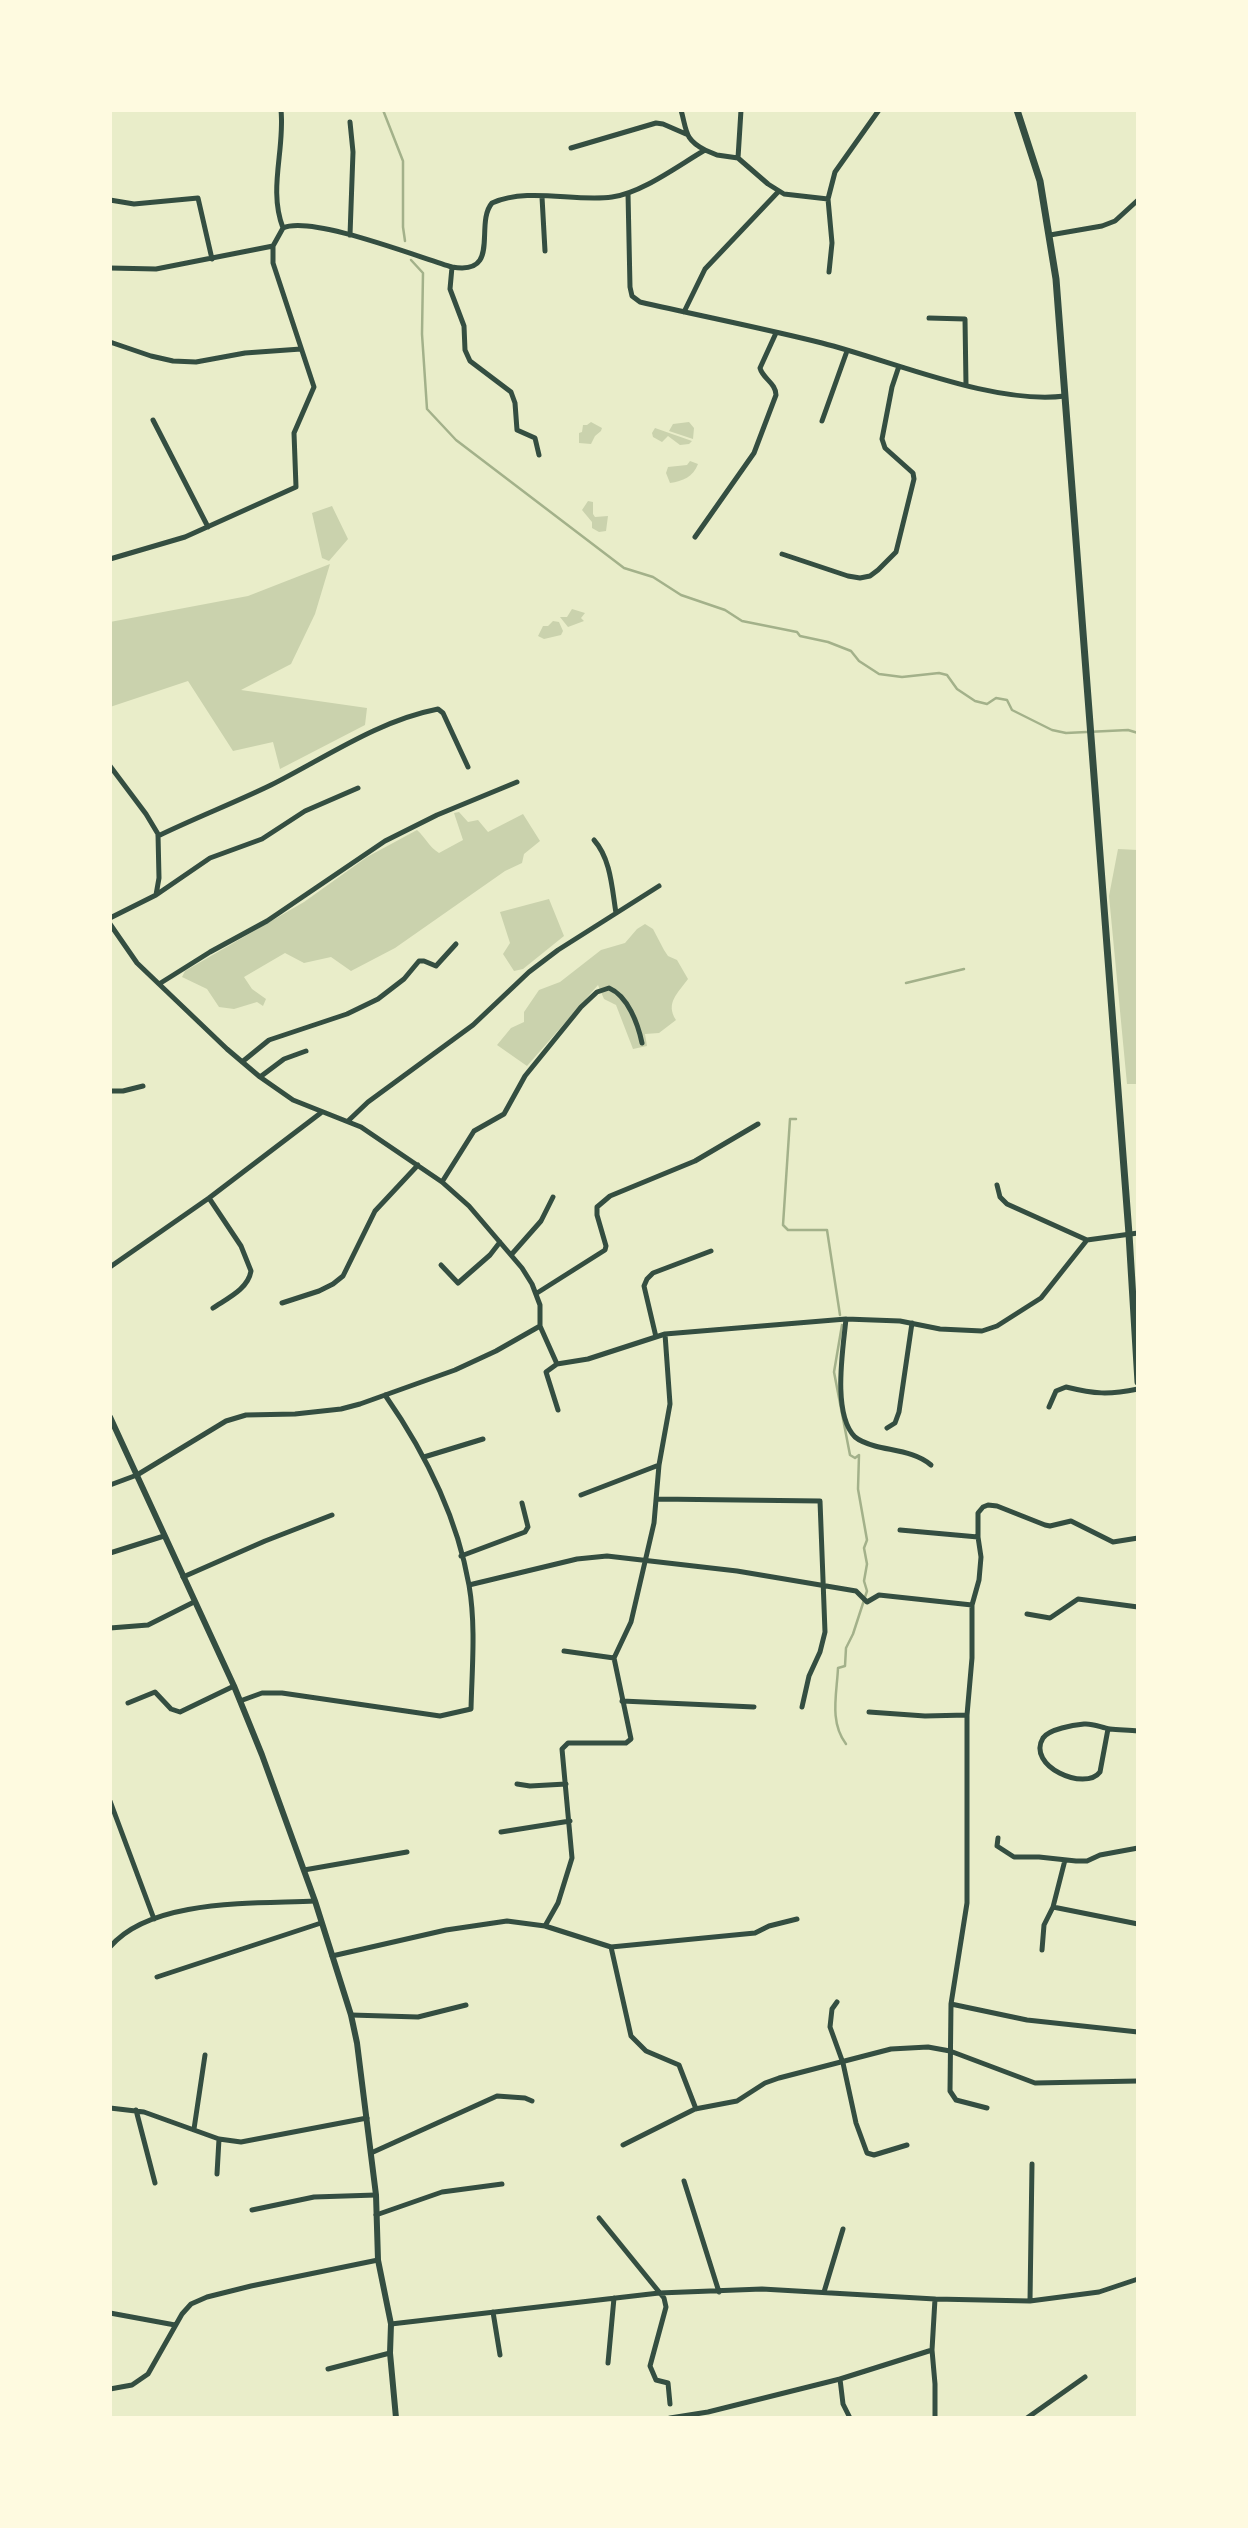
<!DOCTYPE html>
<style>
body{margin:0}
#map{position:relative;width:1248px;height:2528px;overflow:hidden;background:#e9edc9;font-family:"Fira Sans Condensed",sans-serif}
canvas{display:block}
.frame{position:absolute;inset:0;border:112px solid #fefae0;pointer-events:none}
</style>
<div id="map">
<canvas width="1248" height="2528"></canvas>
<div class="frame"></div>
</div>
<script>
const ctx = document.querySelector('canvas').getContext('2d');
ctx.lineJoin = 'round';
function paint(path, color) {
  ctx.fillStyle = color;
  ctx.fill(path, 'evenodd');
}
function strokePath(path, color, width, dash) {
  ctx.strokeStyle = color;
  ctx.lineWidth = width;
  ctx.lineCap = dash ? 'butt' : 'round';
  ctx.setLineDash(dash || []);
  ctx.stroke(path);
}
paint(new Path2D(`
 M591 422 602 428 601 431 595 436 591 444 579 443V433L582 432 583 425H587Z
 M689 422 694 428 693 439 669 431 673 424Z
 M655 428 692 441 689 444 680 445 668 436 662 442 653 437 652 433Z
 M690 461 698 464C693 477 683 481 670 483L666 473 668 467 687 465Z
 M588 501 593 502V514L595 517 608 516 606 531 599 532 592 528V522L582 510Z
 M332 506 348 539 329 561 322 558 312 513Z
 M330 564 315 614 291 664 241 690 367 708 365 725 280 769 273 742 233 751 188 681 110 707V622L248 596Z
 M572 609 585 613 581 618 584 621 568 627 560 617H567Z
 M553 621 559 622 563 631 561 635 544 639 538 636 543 626H548Z
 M459 812 468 822 478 820 488 832 523 814 540 841 524 854 522 863 505 871 395 948 351 971 331 957 304 963 285 953 244 977 252 989 266 999 263 1006 257 1002 234 1009 219 1007 207 989 182 977 185 971 304 902 367 857 417 830C426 838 429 847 439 853L463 840 454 813Z
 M1118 849 1138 850V1084H1127L1109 896Z
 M549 899 564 936 523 969 514 971 503 954 510 943 500 912Z
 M645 924 653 929 664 950 668 956 677 960 688 979C678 993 665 1003 676 1020L659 1033 645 1034 647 1046 633 1049 616 1005 604 999 598 985 527 1066 497 1045 511 1028 524 1022V1012L539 990 560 982 601 950 625 943 637 929Z`), '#cad2ad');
strokePath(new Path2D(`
 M383 110 403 161V227L405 241
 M411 260 423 273 422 334 427 409 456 440 624 568 653 577 681 595 725 610 742 621 797 632 800 636 828 642 851 651 859 661 879 674 902 677 939 673 947 675 957 689 975 701 987 704 996 698 1007 700 1012 710 1052 730 1066 733 1128 730 1138 733
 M906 983 964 969
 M796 1119H790L783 1225 788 1230H827L840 1315
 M842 1325 834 1372 850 1455 855 1458 859 1455 858 1489 867 1540 864 1548 867 1564 864 1581 867 1591 853 1634 846 1648 845 1666 838 1668C837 1693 829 1722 846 1744`), '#a3b18a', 2.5);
strokePath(new Path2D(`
 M281 110C285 150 268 189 283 228
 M681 110C687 131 684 139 705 150
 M571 148 656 123 663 124 686 134
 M738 158 741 110
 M628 193 630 287 632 296 640 302C701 316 762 328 822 343 893 361 993 405 1065 396
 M542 197 545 251
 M110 200 134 204 198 198 212 259
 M350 235 353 152 350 122
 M1050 235 1102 226 1115 221 1138 200
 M452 267 450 289 464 326 465 350 470 361 511 392 515 403 517 430 535 438 539 455
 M110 268 156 269 273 246
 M829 272 832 243 828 199 835 172 879 110
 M684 312 705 269 778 192
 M929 318 965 319 966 385
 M110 342 151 356 173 361 196 362 245 353 301 349
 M153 420 208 527
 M822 421 847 351
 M695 537 754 453 776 395C776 383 763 379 760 368L776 333
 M782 554 848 576 860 578 870 576 878 570 896 552 914 479 913 473 885 448 882 439 892 387 899 366
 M110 559 185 537 296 487 294 433 314 387 273 263V246L283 228C311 215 418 257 452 267 502 276 474 224 492 203 528 187 574 202 612 197 642 193 679 165 705 150L717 155 738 158 768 184 784 194 828 199
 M110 766 146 814 158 834 159 878 156 895 110 918
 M158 836C195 818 234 803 271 785 325 758 377 721 438 709L443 713 468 767
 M594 840C611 859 612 889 616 913
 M156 895 210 858 262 839 305 811 358 788
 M110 924 137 963 227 1049 260 1077 293 1100 361 1127 442 1182 469 1206 522 1268 532 1284 540 1305V1326L557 1364
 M159 984 210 952 267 921 385 841 437 815 517 782
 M242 1062 269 1040 347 1014 378 999 404 979 419 961H424L436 966 456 944
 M260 1077 284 1059 306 1051
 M110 1091H123L143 1086
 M348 1121 368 1102 473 1025 529 972 558 950 659 886
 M442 1182 474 1131 504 1114 525 1076 581 1007 597 992 609 988C628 996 638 1024 642 1043
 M997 1185 1000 1197 1007 1204 1087 1240
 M209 1198 241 1246 251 1271C248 1289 228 1298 213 1308
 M511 1255 541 1221 553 1197
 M441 1265 458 1283 490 1255 500 1242
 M110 1267 209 1198 322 1112
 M537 1293 605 1250 606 1246 597 1215V1207L610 1196 695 1161 758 1124
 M282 1303 319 1291 333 1284 343 1276 375 1211 418 1165
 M846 1319C843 1349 832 1414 855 1437 861 1442 868 1444 875 1446 894 1451 916 1452 931 1465
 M656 1337 644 1286 647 1279 653 1273 711 1251
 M1049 1407 1056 1391 1066 1387C1095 1394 1108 1395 1138 1389
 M558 1410 546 1372 557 1364 588 1359 665 1334 846 1319 900 1321 940 1329 982 1331 997 1326 1041 1298 1087 1240 1138 1233
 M887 1428 895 1423 899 1412 912 1323
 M424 1457 483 1439
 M110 1485 137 1475 226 1421 246 1415 295 1414 341 1409 360 1404 455 1370 496 1351 540 1326
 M581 1495 659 1465
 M657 1499 820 1501 825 1632 820 1652 809 1676 802 1707
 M900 1530 978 1537
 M110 1553 164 1536
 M461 1556 525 1532 528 1527 522 1503
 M183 1577 265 1541 332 1515
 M469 1585 577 1559 607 1556 737 1571 856 1591 867 1602 879 1595 972 1605
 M1027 1614 1050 1618 1078 1599 1138 1607
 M110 1628 148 1625 194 1602
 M564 1651 614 1658
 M240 1701 262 1693H282L440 1716 471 1709C472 1668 476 1626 469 1585 457 1517 424 1451 385 1395
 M622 1701 754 1707
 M128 1703 155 1692 171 1709 180 1712 234 1686
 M869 1712 925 1716 967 1715
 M1108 1729 1100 1772C1085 1792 1026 1766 1043 1738 1049 1729 1074 1725 1084 1724 1093 1723 1102 1728 1110 1729 1119 1730 1129 1730 1138 1731
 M517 1784 530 1786 566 1784
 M110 1801 154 1919
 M501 1832 570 1821
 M998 1838 997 1846 1014 1857H1039L1076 1861H1087L1100 1855 1138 1848
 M304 1870 407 1852
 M1053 1907 1138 1924
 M545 1926 558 1903 572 1858 562 1749 568 1743H626L631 1739 614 1658 631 1622 654 1523 659 1465 670 1404 665 1334
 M110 1947C151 1898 256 1904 315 1901
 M611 1947 631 2036 646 2051 679 2065 696 2109
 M1042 1950 1044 1925 1053 1907 1065 1860
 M332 1956 446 1930 507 1921 545 1926 611 1947 755 1933 769 1926 797 1919
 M157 1977 321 1923
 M837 2002 832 2009 830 2027 843 2063 856 2123 867 2153 874 2155 907 2145
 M951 2004 1027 2020 1138 2032
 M351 2015 418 2017 466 2005
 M110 2108 144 2112 219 2139 241 2142 367 2118
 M987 2108 956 2100 950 2091 951 2004 967 1903V1715L972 1658V1605L979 1580 981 1557 978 1537V1513L983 1507 988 1505 997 1506 1045 1525 1050 1526 1071 1521 1113 1542 1138 1538
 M136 2110 155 2183
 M194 2129 205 2055
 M623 2145 695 2109 737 2101 765 2083 779 2078 891 2049 928 2047 950 2051 1035 2083 1138 2081
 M371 2153 497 2096 525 2098 532 2101
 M217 2174 219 2139
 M684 2181 719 2292
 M252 2210 314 2197 376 2195
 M376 2215 442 2192 502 2184
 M599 2218 664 2298 666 2307 650 2366 656 2380 668 2383 670 2404
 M824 2292 843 2229
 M1030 2301 1032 2164
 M493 2312 500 2355
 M110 2313 175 2325
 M391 2324 659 2293 762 2289 935 2299 1030 2301 1099 2292 1138 2279
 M608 2363 614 2298
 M328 2369 390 2353
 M110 2389 132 2385 148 2374 182 2314 191 2304 207 2297 251 2286 378 2260
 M670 2418 708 2412 840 2379
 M850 2418 843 2404 840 2379 932 2350
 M935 2418V2384L932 2350 935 2299
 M1027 2418 1085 2377`), '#344e41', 5);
strokePath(new Path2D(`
 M110 1417 234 1686 262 1755 315 1901 351 2015 357 2043 376 2195 378 2260 391 2324 390 2353 396 2418`), '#344e41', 6);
strokePath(new Path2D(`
 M1017 110 1040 181 1056 279 1129 1234 1138 1382`), '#344e41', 7);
</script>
